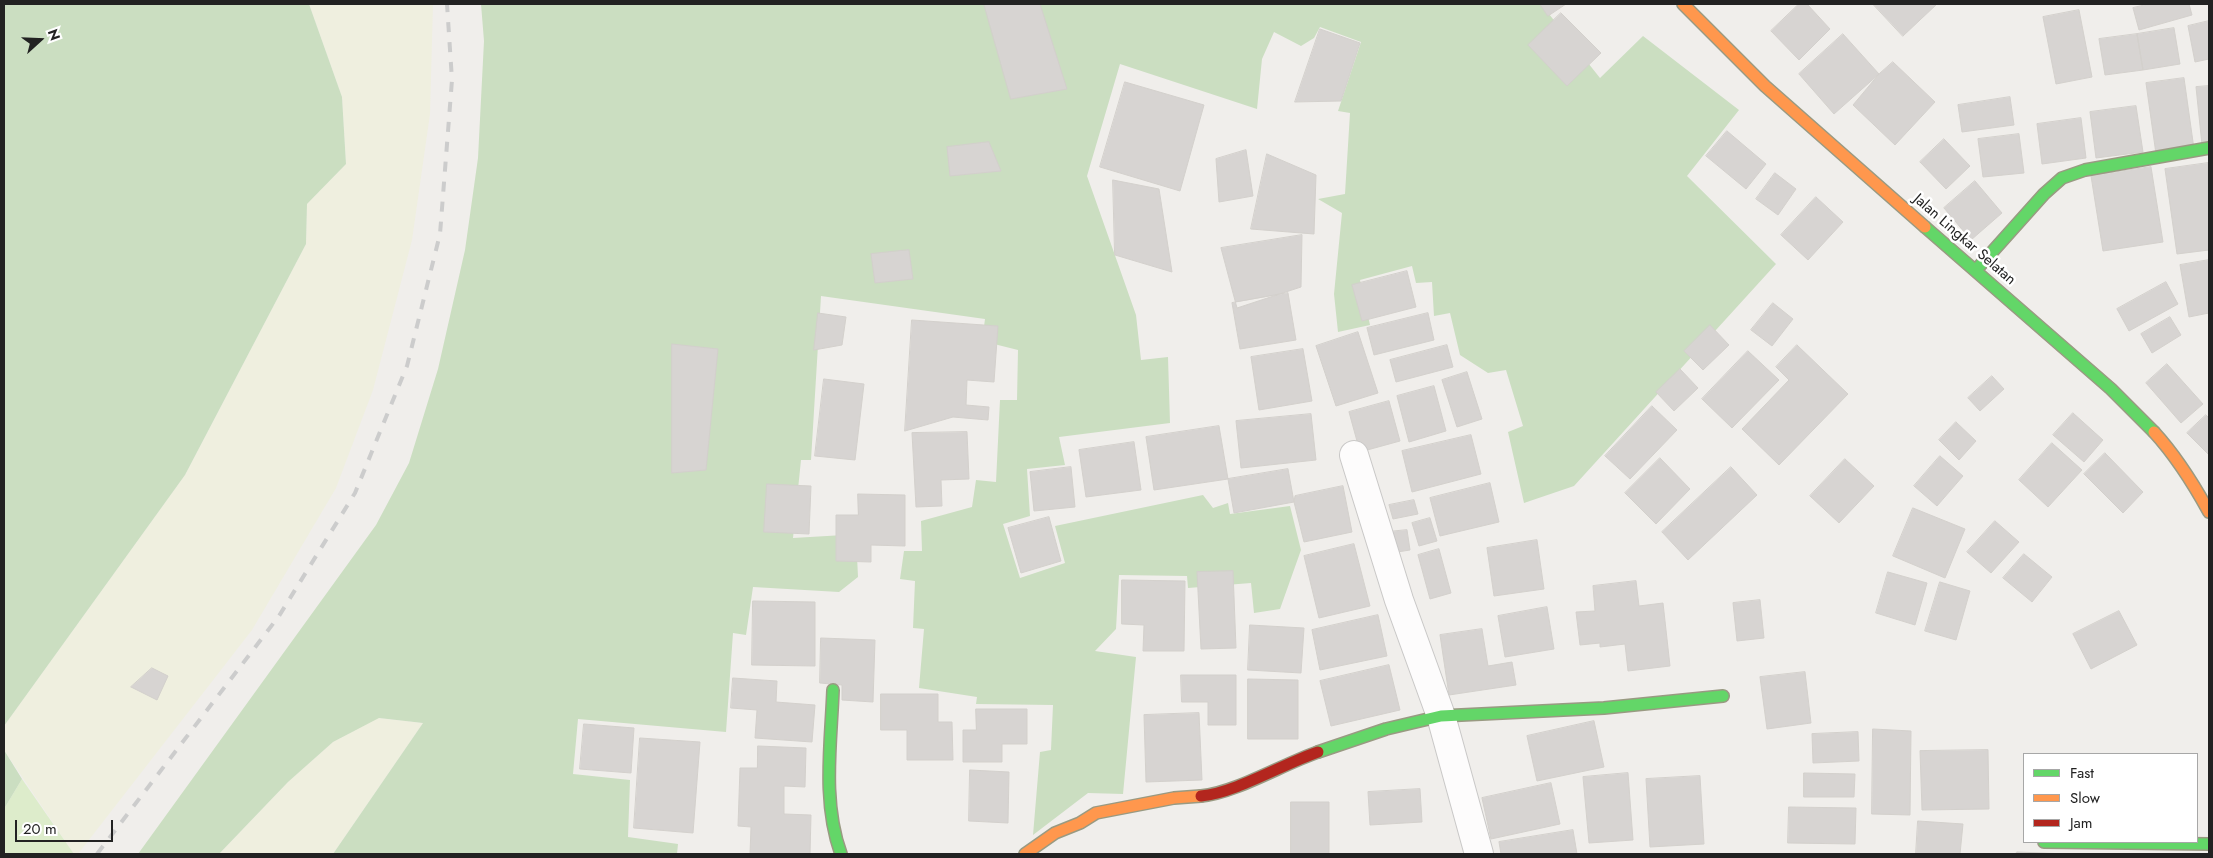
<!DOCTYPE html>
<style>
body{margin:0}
#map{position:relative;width:2213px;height:858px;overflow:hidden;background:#f0eeeb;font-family:Jost,sans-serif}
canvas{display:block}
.frame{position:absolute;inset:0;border:5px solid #222;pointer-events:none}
.legend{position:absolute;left:2023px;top:753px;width:175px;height:90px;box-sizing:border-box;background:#fff;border:1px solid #a7a7a7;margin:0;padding:6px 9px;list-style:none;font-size:15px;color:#222}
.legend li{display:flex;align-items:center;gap:10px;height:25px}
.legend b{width:25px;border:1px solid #a7a7a7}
.north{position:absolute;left:15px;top:15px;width:50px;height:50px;-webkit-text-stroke:4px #fff;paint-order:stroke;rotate:70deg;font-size:14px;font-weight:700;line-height:20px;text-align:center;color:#222}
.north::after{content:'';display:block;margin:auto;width:18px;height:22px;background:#222;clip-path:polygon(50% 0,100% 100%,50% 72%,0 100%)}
.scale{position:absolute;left:15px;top:820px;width:98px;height:22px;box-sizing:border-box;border:2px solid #222;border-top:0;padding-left:6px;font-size:15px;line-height:18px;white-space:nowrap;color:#222;-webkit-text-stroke:4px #fff;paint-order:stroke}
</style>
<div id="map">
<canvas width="2213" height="858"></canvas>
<div class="frame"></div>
<ul class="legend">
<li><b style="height:6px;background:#63d668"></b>Fast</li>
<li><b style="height:6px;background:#ff974d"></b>Slow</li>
<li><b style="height:6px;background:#b3261e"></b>Jam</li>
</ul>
<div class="north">N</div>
<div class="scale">20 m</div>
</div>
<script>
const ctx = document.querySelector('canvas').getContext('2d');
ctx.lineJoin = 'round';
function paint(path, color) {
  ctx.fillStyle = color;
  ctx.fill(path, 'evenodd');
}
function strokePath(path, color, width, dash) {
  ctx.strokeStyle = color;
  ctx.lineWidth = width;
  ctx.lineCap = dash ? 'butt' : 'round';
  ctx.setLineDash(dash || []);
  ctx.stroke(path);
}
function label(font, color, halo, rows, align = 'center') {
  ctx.font = font + ' Jost,sans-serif';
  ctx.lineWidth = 5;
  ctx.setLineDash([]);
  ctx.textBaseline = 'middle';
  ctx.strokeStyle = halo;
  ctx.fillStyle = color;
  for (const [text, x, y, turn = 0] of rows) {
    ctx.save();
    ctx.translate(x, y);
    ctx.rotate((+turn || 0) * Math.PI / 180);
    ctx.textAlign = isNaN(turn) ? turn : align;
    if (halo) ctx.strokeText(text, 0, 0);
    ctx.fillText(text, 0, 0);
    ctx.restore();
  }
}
paint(new Path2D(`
 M309 4H433L430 114 412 240 373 390 336 488 252 630 78 854H74L4 750V726L185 475 306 244 307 204 346 164 342 97Z
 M378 718 423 723 333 854H219L288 782 333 742Z`), '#efefdf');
paint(new Path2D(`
 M22 779 74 854H4V809Z`), '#ddeccb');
paint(new Path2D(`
 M4 4H309L342 97 346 164 307 204 306 244 185 475 4 726Z
 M481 4H1541L1600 78 1643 36 1739 110 1687 176 1776 264 1574 486 1524 503 1508 432 1523 426 1506 370 1488 373 1460 355 1450 313 1434 316 1432 282 1416 283 1412 266 1360 280 1370 325 1338 332 1334 294 1342 213 1318 199 1345 194 1350 113 1338 111 1361 42 1320 27 1314 38 1301 46 1274 32 1262 59 1257 109 1120 64 1087 176 1136 315 1141 360 1168 357 1170 423 1059 437 1065 465 1027 469 1030 516 1003 524 1020 578 1065 563 1055 526 1203 495 1213 508 1228 503 1230 514 1290 506 1301 550 1280 609 1254 613 1251 583 1188 588 1187 576 1119 575 1116 629 1095 651 1136 657 1123 794 1088 793 1033 835 1040 752 1051 750 1053 705 976 704 977 697 919 688 924 629 913 628 915 581 900 579 904 551H922L921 521 972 507 976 480 996 482 1000 400H1017L1018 350 982 341 985 319 821 296 811 460H801L793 538 844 535 857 556 858 577 839 592 753 587 746 635 733 633 726 732 578 719 573 774 630 780 628 837 678 844 677 854H333L423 723 379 718 333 742 288 782 219 854H138L376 525 409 463 438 369 465 250 478 158 484 41Z
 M4 750 22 779 4 809Z`), '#cbdec1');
const building = new Path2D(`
 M984 4H1040L1067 89 1011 99Z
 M1540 4H1566L1548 16Z
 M1799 4H1807L1830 29 1799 60 1771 31Z
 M1873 4H1937L1903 36Z
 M2149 4H2189L2192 15 2139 30 2133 8Z
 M2079 10 2092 77 2056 84 2043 17Z
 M1561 13 1601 53 1567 86 1528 45Z
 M2209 21V59L2195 62 2188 26Z
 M2174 28 2180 64 2143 70 2137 34Z
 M1320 29 1360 43 1341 101 1295 102Z
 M1843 34 1879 74 1834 114 1799 74Z
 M2137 34 2143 70 2105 75 2099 39Z
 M1893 62 1935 102 1895 145 1853 105 1879 74Z
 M2184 78 2194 149 2156 154 2146 83Z
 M1125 82 1204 105 1180 191 1100 167Z
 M2209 86V144L2202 145 2196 87Z
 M2010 97 2014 125 1962 132 1958 105Z
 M2136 106 2143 152 2096 158 2090 112Z
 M2081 118 2086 158 2042 164 2037 124Z
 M1727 131 1766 164 1746 189 1706 156Z
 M2019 134 2024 173 1983 177 1978 139Z
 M1944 139 1970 166 1946 189 1920 162Z
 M989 142 1001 171 950 176 947 147Z
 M1246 150 1253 196 1219 202 1216 159Z
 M1267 154 1316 175 1314 234 1251 229Z
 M2208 163 2209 250 2177 254 2165 169Z
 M2151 167 2163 242 2103 251 2091 176Z
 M1775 173 1796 189 1778 215 1756 199Z
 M1113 180 1159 189 1172 272 1115 255Z
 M1975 181 2002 213 1971 240 1944 208Z
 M1816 197 1843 222 1808 260 1781 235Z
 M1302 235 1301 287 1237 308 1221 248Z
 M909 250 913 279 875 283 871 254Z
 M2209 260V313L2189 317 2180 265Z
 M1407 271 1416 307 1362 321 1352 285Z
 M2166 282 2178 304 2129 331 2117 309Z
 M1288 293 1296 340 1240 349 1232 303Z
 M1773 303 1793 319 1772 346 1751 330Z
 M818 313 846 317 842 345 814 350Z
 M1428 313 1434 340 1374 355 1367 328Z
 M2170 317 2181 335 2152 353 2141 334Z
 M912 320 998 326 994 382 967 380 966 405 989 407 988 420 953 417 905 431Z
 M1710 325 1729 345 1703 370 1684 351Z
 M1358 332 1378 393 1336 406 1316 346Z
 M672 344 718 349 706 470 672 473Z
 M1447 345 1453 367 1396 382 1390 360Z
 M1797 345 1848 394 1779 465 1742 429 1789 380 1776 367Z
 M1303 349 1312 401 1259 410 1251 357Z
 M1748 351 1779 380 1732 428 1702 399Z
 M2167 364 2203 404 2181 423 2146 383Z
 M1680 369 1698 388 1674 411 1656 392Z
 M1467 372 1482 419 1457 427 1442 380Z
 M1992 376 2004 389 1980 411 1968 398Z
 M824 379 864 384 855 460 815 456Z
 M1434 386 1446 431 1409 442 1397 396Z
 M1389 401 1400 441 1360 452 1349 412Z
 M1652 406 1677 430 1630 479 1605 456Z
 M2073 413 2103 440 2084 462 2053 435Z
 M1311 414 1316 460 1241 468 1236 421Z
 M2206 415 2209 418V455L2187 433Z
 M1956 422 1976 441 1959 460 1939 440Z
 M1219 426 1228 479 1154 490 1146 437Z
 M967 432 969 479 941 480 942 506 916 507 912 433Z
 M1471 435 1481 474 1412 492 1402 451Z
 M1134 442 1141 490 1086 497 1079 450Z
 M2052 443 2082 470 2048 507 2019 480Z
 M2105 453 2143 492 2123 513 2084 474Z
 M1940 456 1963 476 1937 506 1914 486Z
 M1660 458 1690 489 1656 524 1625 493Z
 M1845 459 1874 486 1839 523 1810 496Z
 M1071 467 1075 507 1034 511 1030 472Z
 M1731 467 1757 495 1688 560 1662 532Z
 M1288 469 1294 502 1234 513 1228 479Z
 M1490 483 1499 522 1440 536 1430 498Z
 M767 484 811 486 809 534 764 532Z
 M1343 486 1352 532 1304 542 1294 502 1295 496Z
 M858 494 905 495V546L871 545V562L836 561V515H858Z
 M1414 500 1418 514 1393 519 1389 505Z
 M1913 508 1965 529 1945 578 1893 556Z
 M1049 517 1061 561 1021 573 1008 528Z
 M1430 518 1437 541 1419 546 1412 523Z
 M1995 521 2019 542 1991 573 1967 552Z
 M1407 530 1410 550 1391 553 1388 532Z
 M1537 540 1544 589 1494 596 1487 548Z
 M1354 544 1370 606 1319 618 1304 556Z
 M1439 549 1451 593 1430 599 1418 555Z
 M2024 554 2052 577 2032 602 2003 578Z
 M1233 571 1236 648 1201 649 1197 572Z
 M1888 572 1927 583 1915 625 1876 613Z
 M1122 580 1185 581 1184 651H1143L1144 625 1122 624Z
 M1636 581 1639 606 1663 603 1670 666 1628 671 1625 644 1600 647V643L1580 645 1576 612 1595 611 1593 586Z
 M1940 582 1970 591 1956 640 1925 631Z
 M1760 600 1764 638 1737 641 1733 603Z
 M753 601 815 602V666L752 665Z
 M1547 607 1554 649 1505 657 1498 616Z
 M2119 611 2137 645 2091 669 2073 634Z
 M1378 615 1387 656 1320 670 1312 630Z
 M1250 625 1304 628 1301 673 1248 670Z
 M1482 629 1488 666 1512 662 1516 685 1449 695 1440 635Z
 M821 638 875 640 873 702 842 700V685L820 683Z
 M1389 665 1400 710 1331 726 1320 681Z
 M152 668 168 676 157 700 131 687Z
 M1805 672 1811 723 1767 729 1760 677Z
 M1181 675H1236V725H1208V702H1182Z
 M733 678 777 681 776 702 815 705 812 742 755 738 757 710 731 708Z
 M1248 679 1298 680V739H1248Z
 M881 694H938V722H952L953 760H907V730H881Z
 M976 709H1027V744H1002V762H963V730H976Z
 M1199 713 1202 780 1146 782 1144 715Z
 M1594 721 1604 767 1537 781 1527 736Z
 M584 724 634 728 631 773 580 769Z
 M1873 729 1911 731 1910 815 1872 814Z
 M1858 732 1859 761 1813 763 1812 734Z
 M640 738 700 742 693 833 634 828Z
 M758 746 806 748 805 787 784 786V814L811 815 810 854H750L751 827 738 826 740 768H757Z
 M1988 750 1989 809 1922 810 1920 751Z
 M970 770 1009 772 1008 823 969 821Z
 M1628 773 1633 840 1589 843 1583 777Z
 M1804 773 1855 774 1854 797H1804Z
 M1700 776 1704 844 1650 847 1646 779Z
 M1551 783 1560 824 1491 839 1482 798Z
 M1420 789 1422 822 1370 825 1368 792Z
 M1291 802H1329V854H1291Z
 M1789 807 1856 808 1855 844 1788 843Z
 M1918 821 1963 824 1960 854H1916Z
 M1573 830 1577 854H1501L1499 842Z
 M2017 852 2067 854H2016Z`);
paint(building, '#d7d4d2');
strokePath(building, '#d3d0cc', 1);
const street = new Path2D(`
 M1354 455 1399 600 1441 716 1479 854`);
const fast = new Path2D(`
 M1925 227 2111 389 2154 432
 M1976 270 2044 194 2062 178 2085 170 2209 148
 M833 690C831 744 822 802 841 854
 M1318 752 1386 729 1441 716 1604 708 1723 696
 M2044 842 2209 844`);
const slow = new Path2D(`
 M1683 4 1765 86 1925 227
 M2154 432C2176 456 2193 483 2209 512
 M1025 854 1055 833 1080 823 1096 813 1174 798 1201 796`);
const jam = new Path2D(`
 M1201 796C1235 793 1283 764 1318 752`);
strokePath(street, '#c9c8c7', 30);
strokePath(fast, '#999a82', 14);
strokePath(slow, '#999a82', 14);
strokePath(jam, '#999a82', 14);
strokePath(street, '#fdfcfc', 28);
strokePath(fast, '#63d668', 11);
strokePath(slow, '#ff974d', 11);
strokePath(jam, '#b3261e', 11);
strokePath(new Path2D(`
 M97 854 279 616 355 493 407 366 440 234 452 80 447 4`), '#ccc', 4, [10, 10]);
label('15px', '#222', '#fff', [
 ["Jalan Lingkar Selatan",1964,240,41]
]);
</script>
